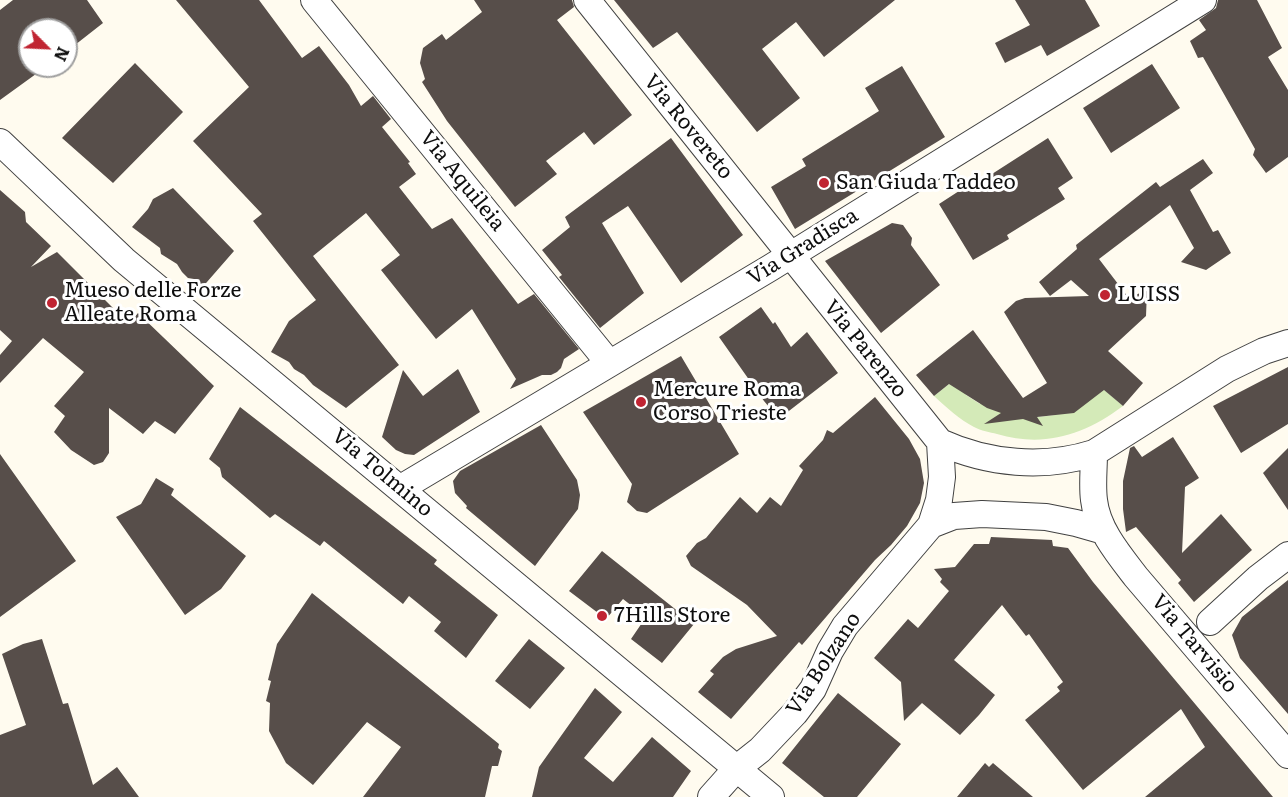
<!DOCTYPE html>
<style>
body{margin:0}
#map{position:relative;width:1288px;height:797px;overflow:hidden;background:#fffbef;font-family:Literata,serif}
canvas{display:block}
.north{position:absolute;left:18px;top:18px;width:60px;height:60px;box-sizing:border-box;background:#fff;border:2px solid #9f9f9f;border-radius:50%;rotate:114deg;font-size:16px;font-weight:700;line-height:24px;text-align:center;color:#0e0e0e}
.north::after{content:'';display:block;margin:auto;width:21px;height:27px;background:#c02432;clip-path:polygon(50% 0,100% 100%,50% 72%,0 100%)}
</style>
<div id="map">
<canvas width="1288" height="797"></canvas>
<div class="north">N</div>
</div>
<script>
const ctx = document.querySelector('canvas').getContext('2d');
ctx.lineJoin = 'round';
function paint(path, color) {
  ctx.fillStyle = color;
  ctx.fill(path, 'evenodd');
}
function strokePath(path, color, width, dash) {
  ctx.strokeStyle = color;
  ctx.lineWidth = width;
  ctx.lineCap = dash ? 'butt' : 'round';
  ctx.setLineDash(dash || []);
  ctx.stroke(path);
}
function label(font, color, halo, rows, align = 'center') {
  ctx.font = font + ' Literata,serif';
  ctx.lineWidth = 6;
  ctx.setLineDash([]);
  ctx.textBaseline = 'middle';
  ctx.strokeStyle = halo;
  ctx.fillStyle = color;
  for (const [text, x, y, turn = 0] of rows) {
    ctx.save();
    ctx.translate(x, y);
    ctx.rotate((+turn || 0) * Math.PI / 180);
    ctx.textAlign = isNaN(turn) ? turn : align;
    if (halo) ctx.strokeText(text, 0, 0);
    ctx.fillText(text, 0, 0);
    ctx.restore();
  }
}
paint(new Path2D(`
 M959 376 966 395 980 404 983 398 1037 411 1038 417 1055 415 1100 386 1123 406C1084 435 1044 448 997 434 990 432 981 431 974 427 960 420 946 407 934 396Z`), '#d4eab8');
paint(new Path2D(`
 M13 0H87L103 23 66 52V30H30V66H47L0 100V10Z
 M176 0H259L302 58 319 46 349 85 361 106 373 96 391 119 382 127 410 162 408 163 416 174 399 187 432 229 452 218 518 304 534 294 579 349 564 359 561 368 557 372 551 375H542L510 389 516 379 472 309 436 339 381 270 400 255 366 213 313 256 399 365 346 408 313 385 304 375 294 369 289 362 271 352 289 321 316 300 253 221 262 214 193 141 249 87Z
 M474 0H572L574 7 557 20 632 115 594 145 584 132 546 161 557 174 515 207 447 121 422 82 425 79 420 63 423 48 442 34 446 40 482 12Z
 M614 0H895L824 57 796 22 762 49 800 98 757 132 677 32 653 48Z
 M1015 0H1085L1100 26 1047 56 1041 45 1005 63 995 43 1030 25Z
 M1218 0H1257L1282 48 1268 57 1288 90V157L1266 173 1253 155 1255 149 1203 57 1198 58 1190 41 1206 30 1199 20 1216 8Z
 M135 63 183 112 113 183 62 138Z
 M1152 64 1180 108 1111 153 1083 108Z
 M902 66 945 137 795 229 771 187 806 166 802 159 879 111 865 88Z
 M671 138 743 235 681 283 628 206 602 223 644 293 600 328 559 277 562 275 542 250 570 227 565 217Z
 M1048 138 1073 178 1058 188 1065 199 1007 235 1009 239 973 260 939 204 976 180 978 183Z
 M1203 159 1213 173 1190 190 1213 232 1218 230 1231 253 1206 270 1181 262 1194 248 1170 205 1099 259 1128 297 1147 291 1146 316 1108 351 1143 383 1123 406 1104 390 1074 413 1037 417 1043 426 1023 419 984 424 1001 413 987 408 949 384 934 396 916 375 973 330 1023 398 1047 383 1004 312 1016 301 1025 298 1089 296 1071 280 1050 296 1039 282 1077 249 1076 245 1156 182 1160 187Z
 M173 188 234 251 200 290 194 279 188 278 182 272 177 264 161 254 160 248 132 227 148 209 153 199Z
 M0 190 25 212 26 222 51 246 31 267 57 252 129 324 138 313 214 386 175 434 155 421 143 434 109 408V453L103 462 94 465 71 450 54 432 65 416 54 406 84 372 43 338 0 383V355L12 341 0 330Z
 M892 223 903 225 912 238 911 245 940 285 881 333 825 261Z
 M761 307 773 324 775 322 791 347 807 332 838 373 785 414 774 413 764 401 719 337Z
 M681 356 739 454 647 513 637 511 627 502 632 484 583 412Z
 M1288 367V424L1241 453 1213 406Z
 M458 369 480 412 414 455 405 454 396 450 382 437 403 370 423 396Z
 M875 397 909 439 920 459 924 483 920 503 907 526 891 545 875 560 802 645 799 642 731 719 698 692 714 674 710 671 723 657 736 649 777 636 747 605 691 566 686 556 697 543 706 538 740 497 757 513 770 497 781 506 803 470 799 466 823 440 827 430 833 433Z
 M240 407 437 560 434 564 498 615 466 658 434 631 441 622 409 596 403 604 324 541 320 546 275 514 270 518 222 477 220 468 209 459Z
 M541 425 577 480 580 495 578 509 535 566 466 508 467 506 455 493 453 481 460 471Z
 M1173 437 1199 478 1185 487 1182 553 1221 514 1252 550 1194 602 1178 583 1181 580 1136 527 1126 532 1123 509V481L1130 448 1134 446 1142 457Z
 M1288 448V510L1263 473Z
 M0 454 76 561 0 617Z
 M156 478 174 489 171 495 246 556 221 589 185 615 116 517 141 504Z
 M991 537 1052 540 1053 546 1068 548 1093 582 1273 797H1145L1205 747 1181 709 1083 790 1025 720 1060 691 1057 687 1063 682 1029 634 1026 636 1002 605 954 660 995 695 979 715 960 735 922 703 904 721 901 682 874 658 908 619 918 628 949 591 940 582 942 579 934 569 955 567 974 544H989Z
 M602 551 694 624 662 663 631 639 646 617 623 599 606 619 569 591Z
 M1288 580V714L1240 658 1232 635 1242 617Z
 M312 593 499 744 498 748 502 751 498 766H492L485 797H363L401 747 367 722 313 785 286 763 269 731 270 703 266 701 271 681 268 680 277 644Z
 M42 639 63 704 68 703 93 785 117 767 139 797H0V735L26 725 2 654 23 644Z
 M529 639 565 668 530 709 495 681Z
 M595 688 622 712 584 758 613 782 652 737 691 771 673 797H532L539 767Z
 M838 693 901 744 857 797H824L782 763Z
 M985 763 989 767 993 763 1033 797H957Z`), '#574e4a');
const minor = new Path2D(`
 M314 0 609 363
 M587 0 940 442C988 464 1044 469 1094 453L1227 369 1264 351 1288 343
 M0 142 124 260 771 797
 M1094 453C1094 469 1092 485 1094 500 1097 529 1119 555 1136 577L1288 755
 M401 488 770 268 1203 0
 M931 525 954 516 982 514 1046 517 1076 523 1104 531
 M1210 622 1258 578 1288 555
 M711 797 736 769 760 750 795 713 813 689 830 651 845 626 931 525 939 500 942 477 940 442`);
strokePath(minor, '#414141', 28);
strokePath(minor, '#fff', 26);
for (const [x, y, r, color] of [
 [824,183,6,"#c02432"],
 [1105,295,6,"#c02432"],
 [52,303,6,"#c02432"],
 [641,402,6,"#c02432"],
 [602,616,6,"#c02432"]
]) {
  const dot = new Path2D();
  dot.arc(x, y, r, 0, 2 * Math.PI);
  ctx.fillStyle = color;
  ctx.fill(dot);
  strokePath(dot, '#fff', 2);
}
label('21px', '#0e0e0e', '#fff', [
 ["Via Rovereto",688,127,51],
 ["Via Aquileia",462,181,51],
 ["Via Gradisca",803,247,-32],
 ["Via Parenzo",865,349,51],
 ["Via Tolmino",382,473,40],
 ["Via Tarvisio",1194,644,50],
 ["Via Bolzano",824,664,-57]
]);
label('21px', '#0e0e0e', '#fff', [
 ["San Giuda Taddeo",836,183],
 ["Mueso delle Forze",64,291],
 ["Alleate Roma",64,315],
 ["LUISS",1117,295],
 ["Mercure Roma",653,390],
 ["Corso Trieste",653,414],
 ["7Hills Store",614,616]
], 'left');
</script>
